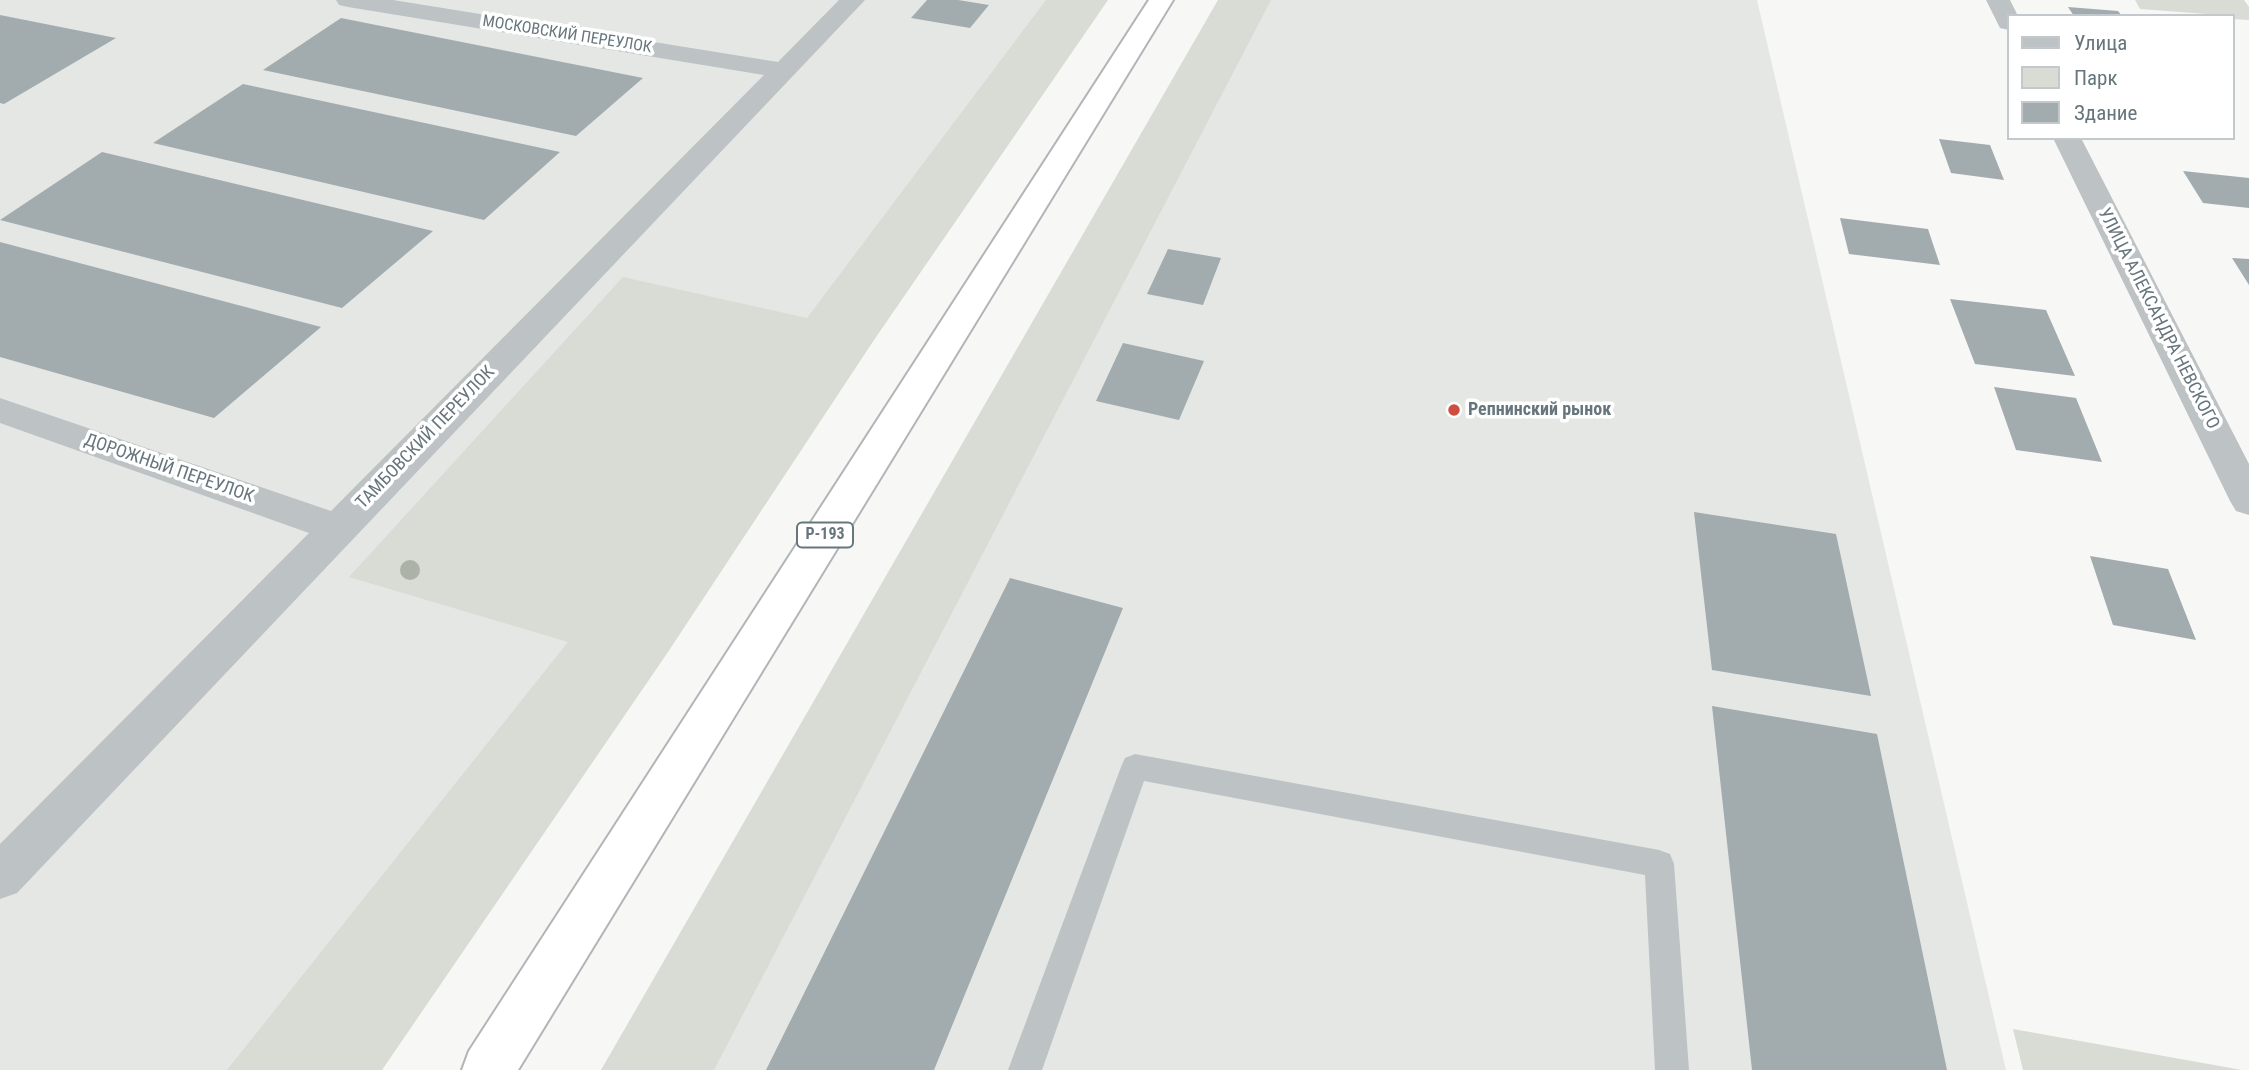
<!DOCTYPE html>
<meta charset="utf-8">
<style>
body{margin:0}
#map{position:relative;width:2249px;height:1070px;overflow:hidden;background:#f7f7f5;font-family:"Roboto Condensed",sans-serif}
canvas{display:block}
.legend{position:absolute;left:2007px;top:14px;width:228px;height:126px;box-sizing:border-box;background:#fff;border:2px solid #c2c8cb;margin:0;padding:9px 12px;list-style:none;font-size:21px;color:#66767c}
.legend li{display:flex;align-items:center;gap:14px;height:35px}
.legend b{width:35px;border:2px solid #c2c8cb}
</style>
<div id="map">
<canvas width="2249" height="1070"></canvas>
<ul class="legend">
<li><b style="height:9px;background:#bdc2c4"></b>Улица</li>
<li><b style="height:19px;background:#d8dcd5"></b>Парк</li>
<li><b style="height:19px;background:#a2acaf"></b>Здание</li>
</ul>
</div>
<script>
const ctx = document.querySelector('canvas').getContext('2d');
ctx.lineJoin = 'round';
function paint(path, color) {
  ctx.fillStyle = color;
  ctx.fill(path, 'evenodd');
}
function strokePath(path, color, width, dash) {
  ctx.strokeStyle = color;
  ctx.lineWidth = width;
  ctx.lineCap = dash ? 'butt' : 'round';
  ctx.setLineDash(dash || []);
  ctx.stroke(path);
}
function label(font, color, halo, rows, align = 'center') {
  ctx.font = font + ' "Roboto Condensed",sans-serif';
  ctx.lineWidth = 7;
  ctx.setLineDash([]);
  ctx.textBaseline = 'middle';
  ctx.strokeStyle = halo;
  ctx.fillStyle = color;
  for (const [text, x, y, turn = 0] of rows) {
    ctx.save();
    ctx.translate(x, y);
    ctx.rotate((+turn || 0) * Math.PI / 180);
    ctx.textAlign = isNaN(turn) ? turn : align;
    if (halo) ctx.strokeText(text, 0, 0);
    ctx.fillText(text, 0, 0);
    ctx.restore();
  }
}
paint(new Path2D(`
 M0 0H1104L365 1070H0Z
 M1269 0H1757L2006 1070H713Z`), '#e5e7e5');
paint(new Path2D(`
 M1046 0H1108L874 340 668 652 382 1070H227L568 642 349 577 623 277 807 318Z
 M1218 0H1271L714 1070H601Z
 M2135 0H2244L2249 7V20L2233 19V16L2140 9Z
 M2013 1029 2242 1070H2023Z`), '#d8dcd5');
paint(new Path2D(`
 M927 0H958L989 5 970 28 911 18Z
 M2068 7 2118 11 2122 16H2074Z
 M0 15 116 38 4 104 0 103Z
 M341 18 643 78 576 136 263 70Z
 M243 84 560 152 484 220 153 143Z
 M1939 139 1990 145 2004 180 1951 173Z
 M102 152 433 231 342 308 0 220Z
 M2183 171 2249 178V208L2203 203Z
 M1840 218 1928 229 1940 265 1849 254Z
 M0 242 321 327 214 418 0 357Z
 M1168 249 1221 258 1203 305 1147 294Z
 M2232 258 2249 259V285Z
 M1950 299 2046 310 2075 376 1975 364Z
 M1123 343 1204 361 1179 420 1096 401Z
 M1994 387 2076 398 2102 462 2016 450Z
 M1694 512 1836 534 1871 696 1712 670Z
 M2090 556 2168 569 2196 640 2113 625Z
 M1010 578 1123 608 934 1070H766Z
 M1712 706 1877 734 1947 1070H1752Z`), '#a2acaf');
const highway = new Path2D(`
 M1149 0H1173L518 1070H462L469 1051Z`);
strokePath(highway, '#b1b5b7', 4);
paint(new Path2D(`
 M1135 754 1659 850 1670 854 1674 864 1689 1070H1655L1645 875 1144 781 1042 1070H1008L1121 767 1125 758Z`), '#bdc2c4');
paint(new Path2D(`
 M336 0H393L778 62 839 0H865L17 893 0 899V844L309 533 0 423V398L331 511 764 75 348 7 339 5Z
 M1986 0H2010L2018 16H2009V30L2000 28Z
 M2053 138H2081L2249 464V515L2236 511 2230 501Z`), '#bdc2c4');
paint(highway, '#fff');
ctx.fillStyle = '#acb2a7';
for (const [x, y] of [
 [410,570]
]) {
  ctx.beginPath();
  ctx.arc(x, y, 10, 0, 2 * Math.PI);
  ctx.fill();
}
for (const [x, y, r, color] of [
 [1454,410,7,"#ce4d3e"]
]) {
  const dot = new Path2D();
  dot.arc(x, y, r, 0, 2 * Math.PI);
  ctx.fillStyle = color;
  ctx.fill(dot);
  strokePath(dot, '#fff', 2.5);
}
label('16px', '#66767c', '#fff', [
 ["МОСКОВСКИЙ ПЕРЕУЛОК",567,35,9]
]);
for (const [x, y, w] of [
 [825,535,56]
]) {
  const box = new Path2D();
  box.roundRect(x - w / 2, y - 12.5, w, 25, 5);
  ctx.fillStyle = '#fff';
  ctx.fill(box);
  strokePath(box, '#66767c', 2);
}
label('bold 16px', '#66767c', null, [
 ["Р-193",825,535]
]);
label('18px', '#66767c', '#fff', [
 ["УЛИЦА АЛЕКСАНДРА НЕВСКОГО",2158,319,63],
 ["ТАМБОВСКИЙ ПЕРЕУЛОК",426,438,-46],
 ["ДОРОЖНЫЙ ПЕРЕУЛОК",169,469,19]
]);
label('bold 18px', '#66767c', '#fff', [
 ["Репнинский рынок",1468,410]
], 'left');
</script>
